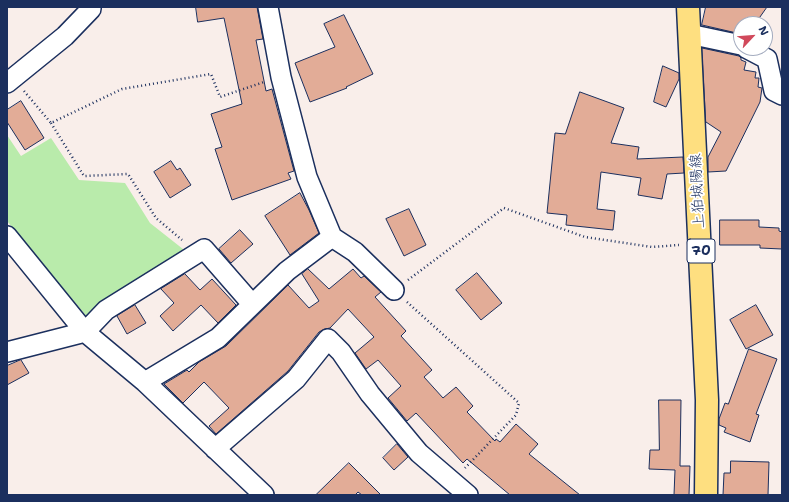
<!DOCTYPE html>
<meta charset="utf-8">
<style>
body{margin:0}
#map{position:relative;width:789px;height:502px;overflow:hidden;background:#f9eeea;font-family:"Shantell Sans",sans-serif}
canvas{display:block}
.frame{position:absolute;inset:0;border:8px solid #1b2f5e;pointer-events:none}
.north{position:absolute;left:733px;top:16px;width:40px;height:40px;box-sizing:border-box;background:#fff;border:1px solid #a4acbf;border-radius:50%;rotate:64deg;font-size:11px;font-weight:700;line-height:16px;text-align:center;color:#1b2f5e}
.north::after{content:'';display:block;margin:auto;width:14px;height:18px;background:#d1495b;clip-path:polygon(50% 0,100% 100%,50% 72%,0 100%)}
</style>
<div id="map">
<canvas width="789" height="502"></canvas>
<div class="frame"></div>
<div class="north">N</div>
</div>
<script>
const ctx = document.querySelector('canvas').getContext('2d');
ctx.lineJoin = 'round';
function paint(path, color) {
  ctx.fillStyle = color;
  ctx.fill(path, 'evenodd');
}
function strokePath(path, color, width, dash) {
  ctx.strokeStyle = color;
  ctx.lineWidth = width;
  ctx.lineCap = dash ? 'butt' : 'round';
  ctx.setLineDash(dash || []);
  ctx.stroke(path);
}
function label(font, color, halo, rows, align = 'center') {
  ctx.font = font + ' "Shantell Sans","Klee One",sans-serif';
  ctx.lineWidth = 3.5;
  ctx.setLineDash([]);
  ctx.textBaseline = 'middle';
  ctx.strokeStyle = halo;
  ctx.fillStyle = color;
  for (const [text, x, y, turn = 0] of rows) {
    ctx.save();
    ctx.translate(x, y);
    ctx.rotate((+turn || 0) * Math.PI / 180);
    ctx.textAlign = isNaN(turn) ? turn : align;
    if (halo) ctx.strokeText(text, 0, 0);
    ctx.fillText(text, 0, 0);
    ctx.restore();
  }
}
paint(new Path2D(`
 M7 135 21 156 51 138 79 180 125 183 150 223 188 253 88 318 7 221Z`), '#b9ebab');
const building = new Path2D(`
 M196 7H257L263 39 256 40 266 91 272 89 294 171 288 173 291 179 232 200 215 149 222 147 211 114 242 104 224 18 198 22Z
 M706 7H767L755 24H741V34L702 25Z
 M344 15 373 74 346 87 347 88 310 102 295 63 335 47 324 24Z
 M702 48 739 56 741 58V60L746 62 744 70 756 72 755 78H759L758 87 762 88 760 102 726 171 708 172V157L721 132 706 122Z
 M663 66 679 73V79L666 107 654 102Z
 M580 92 624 108 611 143 639 147 637 159 683 157 684 173 667 174 662 199 638 195 641 178 601 172 597 209 615 211 613 230 566 225 567 215 547 213 555 133 565 134Z
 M21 101 44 138 25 150 7 122V110Z
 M171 161 177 170 180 168 191 185 170 198 154 172Z
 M300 193 309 210 319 233 290 255 265 216Z
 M409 209 426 245 404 256 386 219Z
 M720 220H759V227L779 228V231L782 232V249L760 248V245H720Z
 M240 230 253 244 231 263 219 249Z
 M308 269 329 289 353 269 361 278 364 276 381 292 375 297 406 331 401 336 432 370 424 377 443 398 456 387 473 406 467 412 495 441 496 439 500 442 516 424 538 444 529 454 580 495H510L467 459 463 463 416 413 407 421 388 398 401 386 378 360 366 369 355 353 374 337 348 309 330 328 325 329 319 332 288 371 216 434 209 426 229 408 204 382 183 403 164 384 187 370 189 372 199 362 226 346 288 285 309 308 319 301 302 274Z
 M477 273 502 303 481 320 456 290Z
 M185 274 200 290 212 279 236 305 218 323 201 305 173 331 160 316 174 303 161 289Z
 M135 305 146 323 127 334 117 316Z
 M756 305 773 335 746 349 730 320Z
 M749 349 777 359 756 414 759 415 750 442 724 432 726 428 719 425V419L725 403 728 404Z
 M21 360 29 373 7 385V366Z
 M659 400H681L680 466H690L689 495H674L675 470 649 469 650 450H659Z
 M397 444 408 457 394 470 383 458Z
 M731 461 769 462 768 495H723L724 473H730Z
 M349 463 381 495H362L358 492 355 495H316Z`);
paint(building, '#e2ac97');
strokePath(building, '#1b2f5e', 1);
const minor = new Path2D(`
 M268 7 281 77 307 177 332 237 355 252 394 290
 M689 34 741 45
 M746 48 767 59 774 91 782 95
 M7 83 65 36 91 9V7
 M7 236 85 332 145 382 264 495
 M7 352 85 332 106 310 204 249 252 304
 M145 382 218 338 287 271 332 237
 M215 449 296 379 328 339 341 352 370 394 419 453 468 495`);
const primary = new Path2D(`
 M688 7 707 400 706 495`);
strokePath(minor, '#1b2f5e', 22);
strokePath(primary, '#1b2f5e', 25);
strokePath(new Path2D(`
 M24 91 51 123 122 89 211 74 220 97 264 82
 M51 123 84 176 128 174 156 218 182 240
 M408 280 504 208 585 237 652 247 679 245
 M407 302 519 403 516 415 465 468`), '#1b2f5e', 2.5, [1, 3]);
strokePath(minor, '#fff', 19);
strokePath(primary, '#fedf80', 22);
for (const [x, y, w] of [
 [701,251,28]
]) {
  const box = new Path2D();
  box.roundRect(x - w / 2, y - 12, w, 24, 3);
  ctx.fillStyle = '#fff';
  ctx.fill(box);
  strokePath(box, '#1b2f5e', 1);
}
label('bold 14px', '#1b2f5e', null, [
 ["70",701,251]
]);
label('15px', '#1b2f5e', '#fff', [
 ["上狛城陽線",698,191,-93]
]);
</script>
